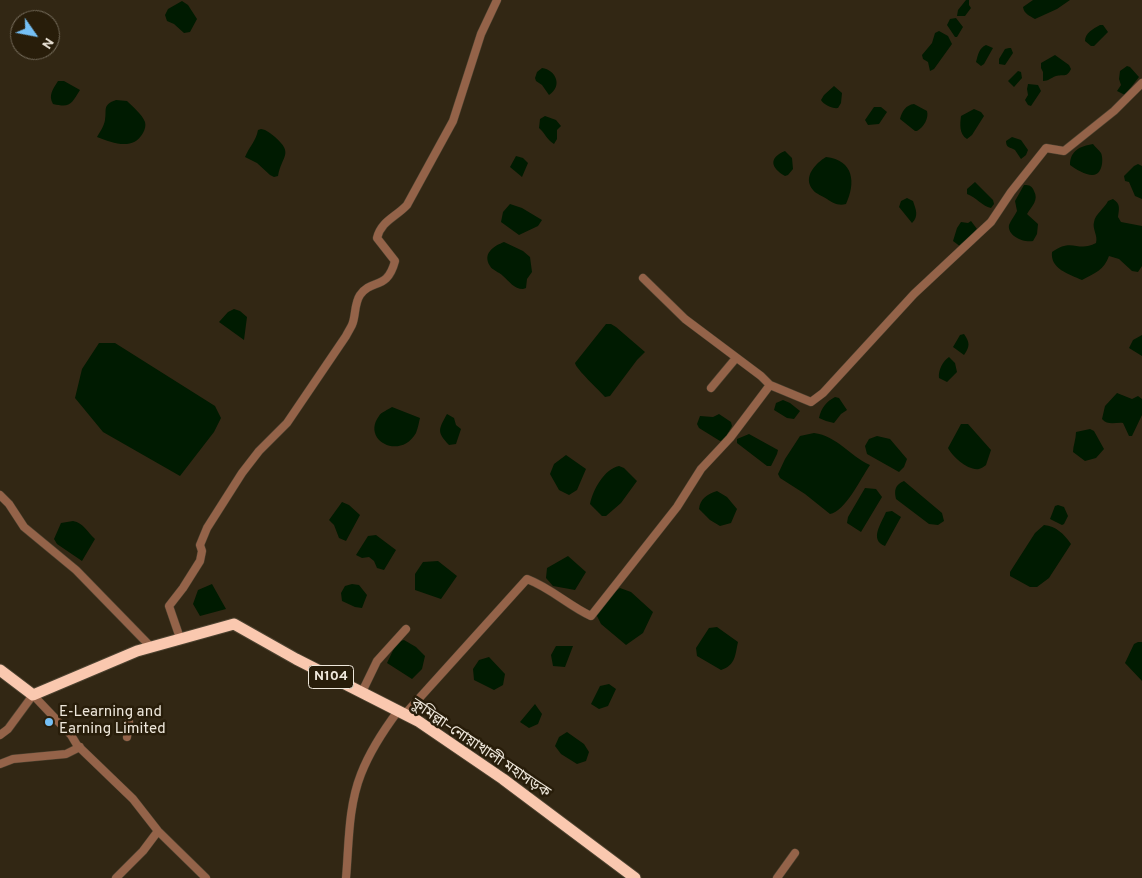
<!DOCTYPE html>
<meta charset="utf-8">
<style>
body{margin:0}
#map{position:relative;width:1142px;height:878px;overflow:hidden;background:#322714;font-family:Overpass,sans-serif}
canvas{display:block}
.north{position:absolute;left:10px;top:10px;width:50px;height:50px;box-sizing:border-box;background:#281d0a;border:1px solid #776e5e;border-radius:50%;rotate:123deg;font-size:14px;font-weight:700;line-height:20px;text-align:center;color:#eee7db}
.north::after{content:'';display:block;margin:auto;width:18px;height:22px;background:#75c0f6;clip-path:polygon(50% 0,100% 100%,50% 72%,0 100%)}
</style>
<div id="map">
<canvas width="1142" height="878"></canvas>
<div class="north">N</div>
</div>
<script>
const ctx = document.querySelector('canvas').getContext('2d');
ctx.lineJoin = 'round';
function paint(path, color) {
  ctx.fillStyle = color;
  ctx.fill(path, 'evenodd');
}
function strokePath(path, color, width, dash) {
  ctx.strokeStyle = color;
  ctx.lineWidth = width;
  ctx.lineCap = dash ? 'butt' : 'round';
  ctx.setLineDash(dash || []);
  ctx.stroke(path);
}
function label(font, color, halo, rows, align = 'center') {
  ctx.font = font + ' Overpass,"Noto Sans Bengali",sans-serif';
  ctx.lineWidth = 5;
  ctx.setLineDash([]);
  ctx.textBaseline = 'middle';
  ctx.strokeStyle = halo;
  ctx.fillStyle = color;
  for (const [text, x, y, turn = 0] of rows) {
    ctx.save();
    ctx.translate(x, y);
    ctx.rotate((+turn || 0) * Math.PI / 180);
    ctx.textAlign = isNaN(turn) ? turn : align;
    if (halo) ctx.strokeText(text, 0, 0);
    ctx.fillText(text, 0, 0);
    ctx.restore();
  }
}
paint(new Path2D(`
 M966 0H969V5L971 8 965 16H957L958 10Z
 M1033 0H1070L1057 9 1035 19C1030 16 1024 14 1023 7Z
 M182 1 188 5 197 19 190 32 184 33 174 24 167 21 165 15 168 9Z
 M956 18 963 27 957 37H955L947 25 950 19Z
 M1100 25H1103L1108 32 1094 46H1091L1085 41C1085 33 1093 29 1100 25Z
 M939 31 948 36 952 44 934 69 930 71 928 62 923 59 922 55 932 43 935 33Z
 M986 45 993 48 984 64 981 66 976 62C978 55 979 48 986 45Z
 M1009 48H1011L1013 53 1005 65 999 64V59L1005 49Z
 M1055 55 1069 65 1071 69C1067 78 1063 74 1056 76 1050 78 1049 81 1043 81V72L1041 68V63Z
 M1127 66 1130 67 1139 77 1125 95 1117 91 1121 85 1119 79 1120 71Z
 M542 68C556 70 563 86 549 95L542 85 536 81 535 78 537 72Z
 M1018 71 1021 72 1022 78 1014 87 1008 81Z
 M58 81H64L80 90C71 104 71 108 53 104 48 95 53 89 58 81Z
 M1028 84 1038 85 1041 91 1031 106 1028 105 1025 100 1028 95 1027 89Z
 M834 86 842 93 841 103 838 108C833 109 824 105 821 100L824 95Z
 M116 100 127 101C132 106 142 114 145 122 146 126 145 129 143 133 133 151 113 143 97 137 100 132 104 126 105 120 107 109 102 105 116 100Z
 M914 104 927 111C929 118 924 127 917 131H915L900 119C902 111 906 105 914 104Z
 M874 107H881L887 112 879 124 868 125 865 120Z
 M974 109 981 112 984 116 972 135 967 139C959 134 960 124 961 116Z
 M545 116 556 120 561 126 557 130V139L554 144C547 140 545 133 539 128L540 119Z
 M261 129C267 130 270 133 275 137 294 154 282 155 278 176L274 177 270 175 257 163 245 157C249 147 256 141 258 130Z
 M1012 137 1021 140 1028 150 1026 155 1021 159C1019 156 1017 153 1015 150 1010 147 1006 148 1006 141Z
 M1093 144C1095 147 1099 150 1101 153 1104 160 1102 176 1092 175 1086 175 1075 169 1070 165 1070 151 1080 146 1093 144Z
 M785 151 792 158 793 169 788 175 785 176C771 168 768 158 785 151Z
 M516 156 523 158 528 163 522 177 510 167Z
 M826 157C854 160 856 183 846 204 838 206 833 203 827 199 823 196 816 194 813 190 802 177 816 163 826 157Z
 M1138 164 1142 166V199L1135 196 1129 182 1125 181 1124 176 1134 166Z
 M975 182 993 200 994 204 991 208C982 206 976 197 967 194V189Z
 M1024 185C1030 185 1032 186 1034 191 1039 200 1032 206 1027 214L1038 224 1037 234 1033 241C1024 243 1007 236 1009 225 1011 220 1015 215 1017 211L1015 201Z
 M907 198 913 201C916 210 919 216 912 223L899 207 901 201Z
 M1113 199C1121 204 1119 209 1118 217L1121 222 1142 226V266L1138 272 1132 271 1119 259 1109 256C1104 270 1095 273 1082 280 1069 274 1050 269 1052 252 1073 237 1077 253 1096 243 1098 235 1092 229 1094 222 1095 214 1105 208 1108 201Z
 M510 204 522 208 542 220 538 226 519 235 501 222 503 212Z
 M971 221 977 229 961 247 953 241 957 228 961 222 968 223Z
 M504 242 523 251 530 257 532 272 527 279 526 288 523 289C514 289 509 281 503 276 499 272 492 270 490 266 482 253 494 246 504 242Z
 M234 309 240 311 247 317 244 340 219 322 228 312Z
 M606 324H611L616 327 645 352 637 360 610 396 605 397C599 390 576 369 575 363Z
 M964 334C970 343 970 346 964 355L953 347 960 335Z
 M1142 335V356L1129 348 1133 340Z
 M99 343H115L215 406 221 418 214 432 180 476 103 432 75 398 82 369Z
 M949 357 955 363 957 372 947 382 939 378C938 370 943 361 949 357Z
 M1117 393 1132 399 1138 396 1142 399V415L1132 436H1129L1123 423C1116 422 1108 426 1102 419L1105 406Z
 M835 397 839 398 847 410 841 414 834 423 826 421 819 418C821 408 827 401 835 397Z
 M783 400 790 403 800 411 794 419 787 418 774 410 776 403Z
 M392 407 420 418C419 422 418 428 416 433 400 461 361 440 379 416 381 412 388 410 392 407Z
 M447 414 454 418 456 425 461 429 456 444 449 445C437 432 438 430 447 414Z
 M719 414 731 422 732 426 724 440 720 441 699 428 697 424 700 416 713 417Z
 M961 424H968L991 450 986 465C985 466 980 469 979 469 968 471 952 456 948 448Z
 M1090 429 1094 431 1104 449 1096 458 1085 461 1073 452C1073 446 1076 439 1076 432Z
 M814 433C837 436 850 456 870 465 861 478 845 512 830 514L805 494 780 478 778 474 785 459 800 436Z
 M749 434 778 450 777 454 771 466H767L737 443V439Z
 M877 436 890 439 907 459 904 467 899 472 867 454 865 446 869 439Z
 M566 455 586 469 577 490 569 495 559 490 550 474 554 464Z
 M619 466 624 468 637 481 621 503 606 516H602L590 504C593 490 604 469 619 466Z
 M904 481 942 513 944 521 938 525 929 524 896 499C894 490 895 485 904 481Z
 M865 488 876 489 882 497 861 532 847 523 848 517Z
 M717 491 727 497 737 509 731 523 720 526 710 520 699 509C700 499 707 494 717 491Z
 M342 502 349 505 360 515 346 541 339 538 334 525 329 520Z
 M1058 505 1064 507 1068 516 1064 524 1062 525 1050 519 1055 506Z
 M892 511 901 517 885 546C869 540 881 524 886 512Z
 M73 521C84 523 87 532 95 539L82 561 57 544 54 539 61 523Z
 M1044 525C1056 526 1064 534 1071 544L1049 578 1037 587H1030L1010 576V572L1035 533Z
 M376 535 396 550 384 570 377 568 374 561 369 557 362 558 356 555 368 536Z
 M568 556 586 572 575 590 553 586 546 578 547 568Z
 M438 561 457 576 441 599 415 590V574L423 562Z
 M212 584 226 609 200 616 193 604 198 590Z
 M352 584 359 585 367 595 362 608 355 607 342 601 341 593 345 586Z
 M620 588 631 592 653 612 643 633 626 645 601 624 596 614 601 603Z
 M717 627 738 642C735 655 736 665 721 670L697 656 696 648 709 628Z
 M404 640 416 647 425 656 422 669 412 679 387 663 397 642Z
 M1138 642H1142V681L1125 663 1134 644Z
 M556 646H573L565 667 553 666 551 655Z
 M489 657 505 674 503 685 494 690 474 680 473 669 479 660Z
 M609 684 616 689 608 706 599 709 591 704 600 686Z
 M535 704 542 714 538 724 529 728 520 722Z
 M567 732 584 744 589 752 586 761 577 764 561 754 555 746 559 737Z`), '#001b01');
const minor = new Path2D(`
 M643 278 685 319 761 376 770 385 811 402 823 393 914 294 991 222 1011 192 1046 148 1064 151 1114 111 1142 83
 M711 388 736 358
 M0 495 9 504 24 527 76 570 151 647
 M180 638 169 606 183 588 200 561 202 551 200 545 207 528 242 473 259 451 287 423 346 336C348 332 350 329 352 325 356 316 354 304 360 295 372 278 387 291 395 261L377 238C381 221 396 217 407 205L453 121 481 34 497 0
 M362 692 377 661 406 629
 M405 714 527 579C551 588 569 606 591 616L677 507 701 469 730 438 770 385
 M0 735 8 729 33 695 71 735 77 745 133 799 158 831 206 878
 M127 737 129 722
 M0 764 13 759 66 754 80 747
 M116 878 143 851 158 831
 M346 878C349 844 348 807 361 774 370 751 383 731 398 711
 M777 878 795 853`);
const highway = new Path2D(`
 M0 670 33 695 137 651 234 624 296 659 418 721 503 779 635 878`);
strokePath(minor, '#4c4230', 9);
strokePath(highway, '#4c4230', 13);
strokePath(minor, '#946349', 8);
strokePath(highway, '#fac8af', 11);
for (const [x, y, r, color] of [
 [49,722,5,"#75c0f6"]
]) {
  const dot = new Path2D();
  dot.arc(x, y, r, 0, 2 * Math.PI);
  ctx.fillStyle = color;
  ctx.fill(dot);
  strokePath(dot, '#281d0a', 2);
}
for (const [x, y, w] of [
 [331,677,45]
]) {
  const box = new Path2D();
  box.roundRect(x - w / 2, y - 11.5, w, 23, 4);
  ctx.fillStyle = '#281d0a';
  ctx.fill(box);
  strokePath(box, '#eee7db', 1);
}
label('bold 14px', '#eee7db', null, [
 ["N104",331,677]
]);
label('15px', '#eee7db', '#281d0a', [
 ["E-Learning and",59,713],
 ["Earning Limited",59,730]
], 'left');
label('15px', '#eee7db', '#281d0a', [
 ["কুমিল্লা–নোয়াখালী মহাসড়ক",480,749,34]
]);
</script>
